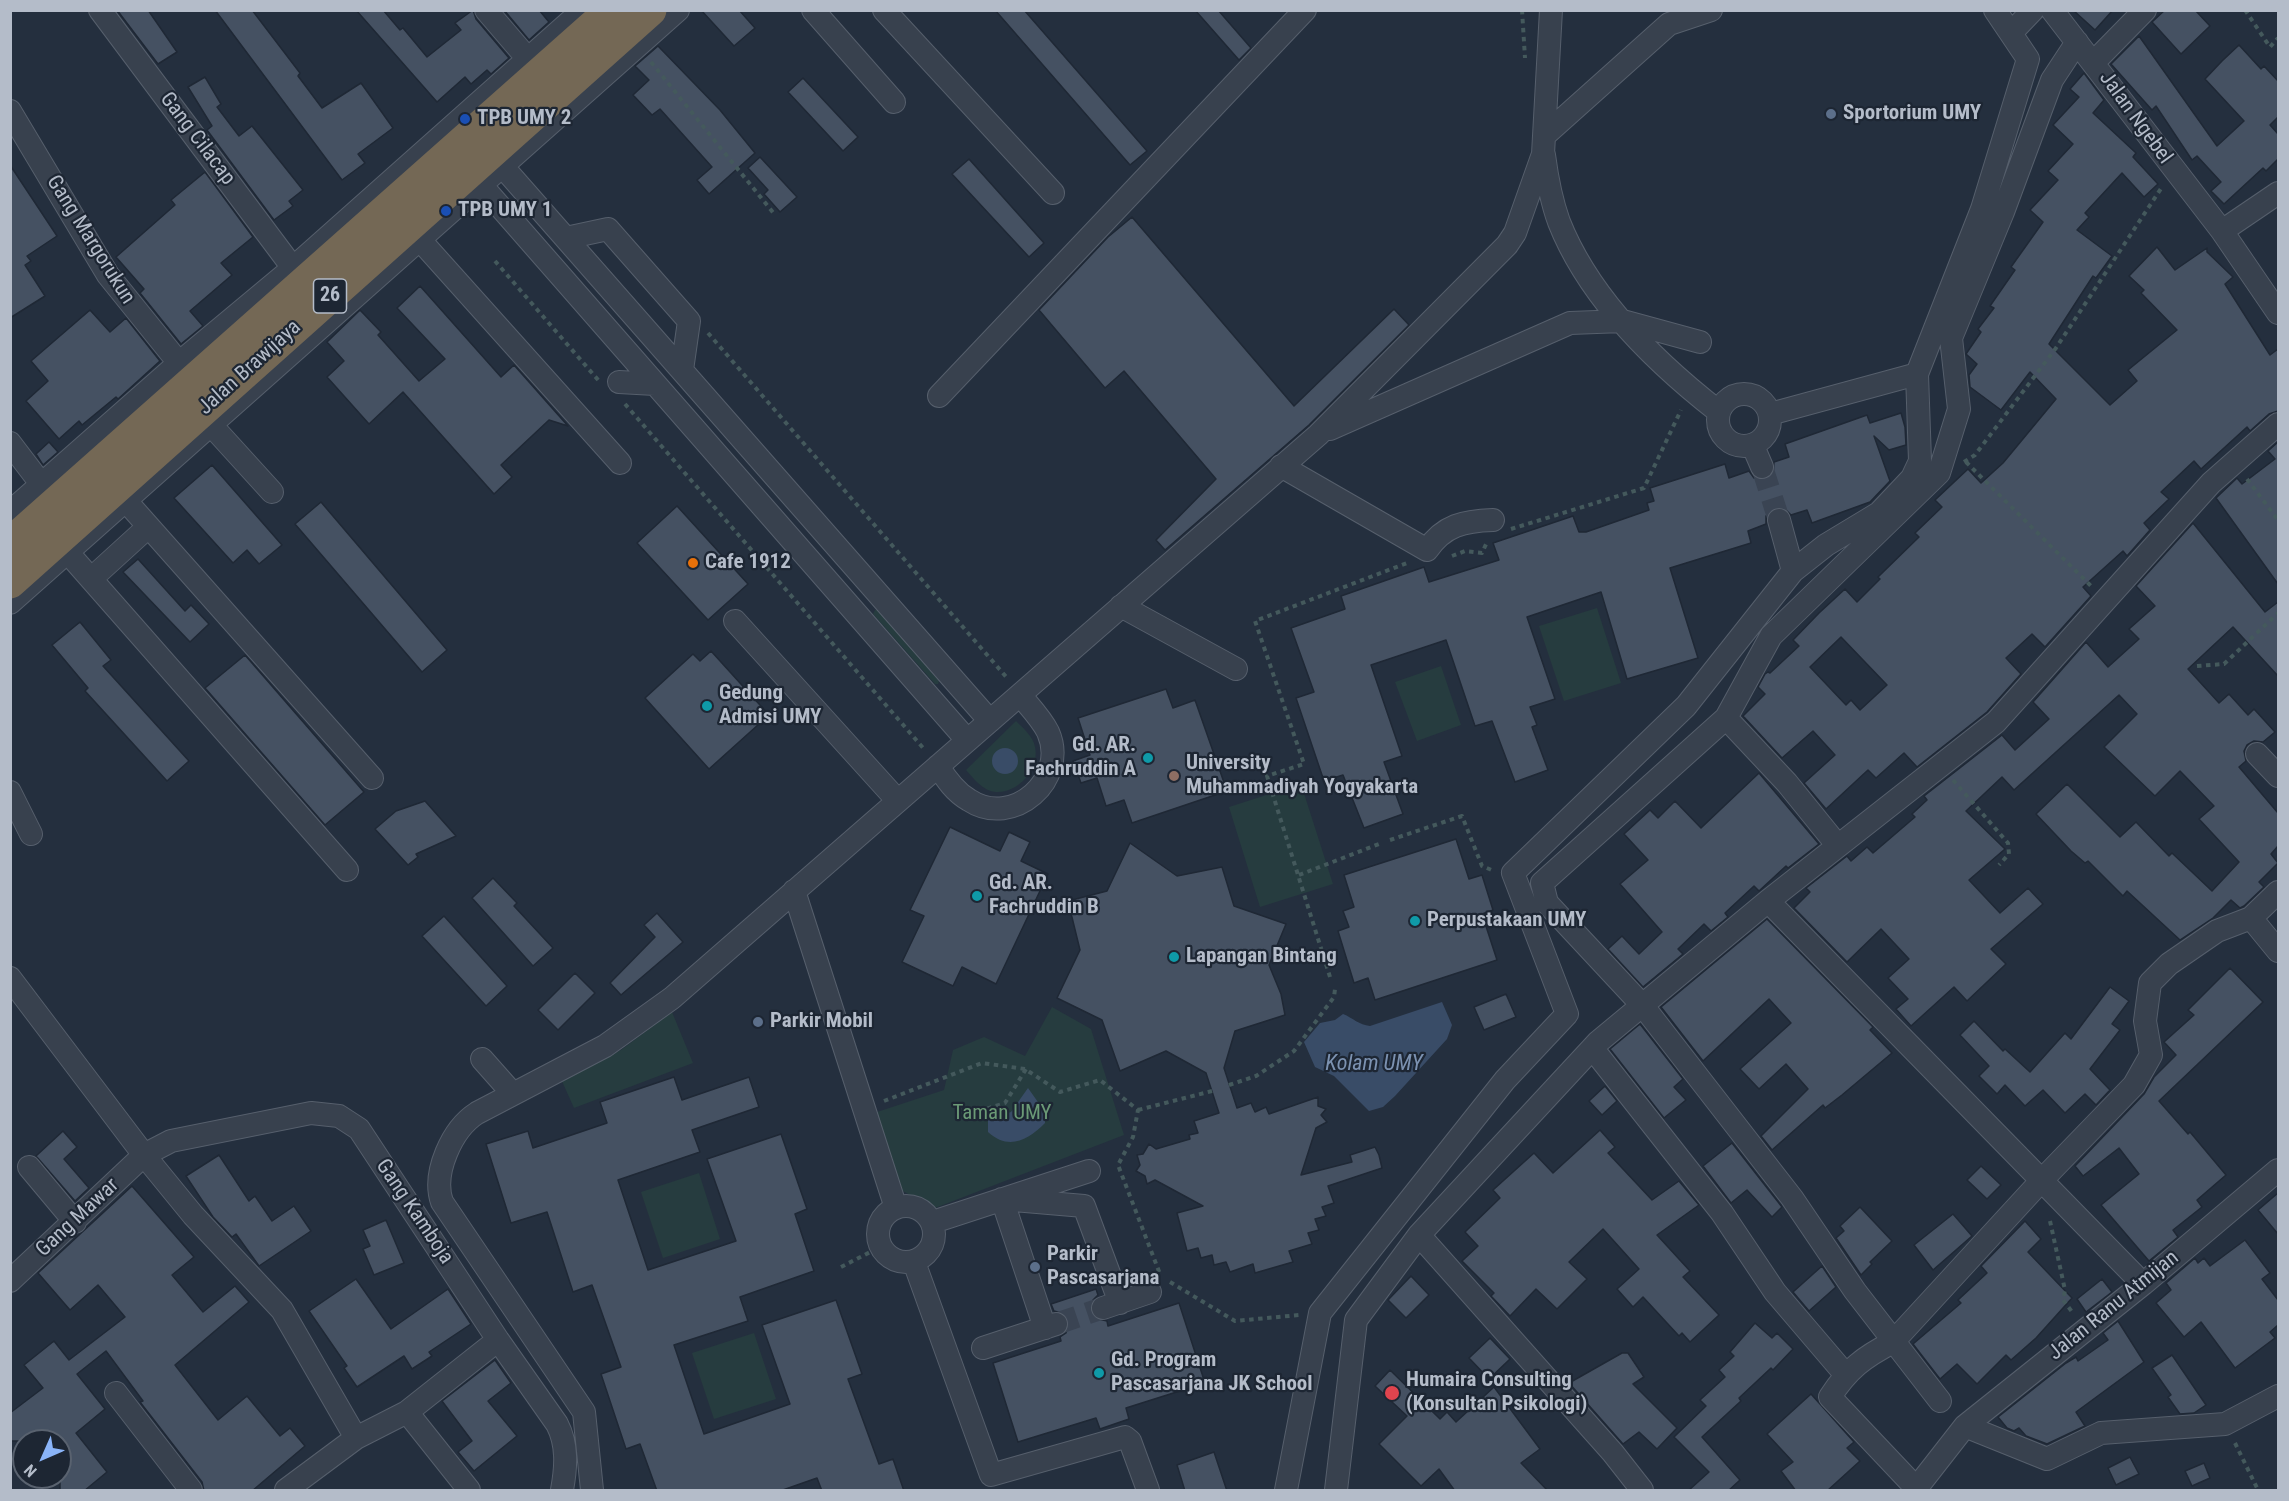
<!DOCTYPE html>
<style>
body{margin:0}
#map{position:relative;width:2289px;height:1501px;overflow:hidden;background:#242f3e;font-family:"Roboto Condensed",sans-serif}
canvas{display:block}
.frame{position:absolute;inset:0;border:12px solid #b4bcc9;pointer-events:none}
.north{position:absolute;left:12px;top:1429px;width:60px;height:60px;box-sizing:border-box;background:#1d2633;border:2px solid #59626f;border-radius:50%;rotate:225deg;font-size:16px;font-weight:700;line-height:24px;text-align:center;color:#b4bcc9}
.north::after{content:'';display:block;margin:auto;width:21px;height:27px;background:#8ab4f8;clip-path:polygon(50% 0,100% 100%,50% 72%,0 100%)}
</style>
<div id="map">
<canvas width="2289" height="1501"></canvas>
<div class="frame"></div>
<div class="north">N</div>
</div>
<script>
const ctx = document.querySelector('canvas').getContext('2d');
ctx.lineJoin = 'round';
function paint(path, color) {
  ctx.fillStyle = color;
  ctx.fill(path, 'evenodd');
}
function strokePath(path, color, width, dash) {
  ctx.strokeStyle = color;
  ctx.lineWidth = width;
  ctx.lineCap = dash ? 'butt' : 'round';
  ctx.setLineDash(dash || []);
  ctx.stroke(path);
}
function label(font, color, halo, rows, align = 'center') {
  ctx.font = font + ' "Roboto Condensed",sans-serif';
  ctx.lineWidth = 4.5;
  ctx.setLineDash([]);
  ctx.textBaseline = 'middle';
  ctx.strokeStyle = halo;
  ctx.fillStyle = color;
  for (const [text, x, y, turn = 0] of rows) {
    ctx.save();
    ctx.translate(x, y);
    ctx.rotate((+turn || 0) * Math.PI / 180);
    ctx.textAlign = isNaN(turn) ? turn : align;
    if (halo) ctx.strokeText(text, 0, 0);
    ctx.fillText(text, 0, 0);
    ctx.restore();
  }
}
paint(new Path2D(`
 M1597 608 1621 683 1564 701 1539 626Z
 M875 610H879L939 681 938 684H935L873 614Z
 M1441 666 1461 725 1417 741 1395 682Z
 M1016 721C1021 726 1028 732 1032 739 1045 762 1022 793 996 792 983 791 974 779 966 770Z
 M1301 784 1333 884 1260 907 1229 807Z
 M1052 1007 1091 1029 1124 1135 935 1208 895 1187 874 1113 944 1090 953 1050 984 1037 1025 1056Z
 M672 1012 693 1063 574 1108 561 1079 621 1050Z
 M699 1173 720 1239 663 1258 641 1192Z
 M754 1333 776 1399 714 1419 692 1353Z`), '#263c3f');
paint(new Path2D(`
 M992 761a13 13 0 1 1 26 0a13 13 0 1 1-26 0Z
 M1442 1002 1452 1025 1447 1039 1395 1096 1383 1107 1369 1111 1334 1076 1315 1067 1304 1042 1320 1023 1335 1020 1343 1014C1353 1018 1359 1025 1370 1026Z
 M1028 1088 1045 1112V1123C1028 1140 1009 1151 988 1132V1119L1011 1112Z`), '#394c67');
const building = new Path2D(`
 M117 10H148L177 52 158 64Z
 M215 10H252L300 73 298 76 322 108 361 83 393 128 358 154 365 163 342 180Z
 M356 10H383L400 30 403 28 427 57 461 30 455 23 473 10 476 19 509 58 491 74 487 70 471 84 465 77 437 102Z
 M504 10H539L549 22 529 40Z
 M701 10H739L755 28 734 46Z
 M995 10H1024L1147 151 1130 165Z
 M1195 10H1218L1251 48 1239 60Z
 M2073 10H2113L2095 30Z
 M2165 10H2195L2210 26 2181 54 2152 22Z
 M2139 36 2217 146 2244 121 2205 79 2222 61 2239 45 2261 69 2264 66 2278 81V117L2270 125 2278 134V159L2266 171 2263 168 2224 204 2211 191 2221 182 2197 156 2192 160 2156 106 2152 110 2111 64Z
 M658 46 720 110 755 153 709 194 697 180 712 167 660 109 652 115 633 95 649 80 635 66Z
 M2084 73 2104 100 2093 113 2136 153 2133 157 2158 184 2144 197 2122 173 2085 213 2089 217 2077 230 2112 256 2096 278 2093 276 2049 344 2110 405 2137 381 2128 370 2177 330 2141 293 2144 290 2129 276 2157 247 2175 270 2207 248V252L2233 277 2225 284 2270 355 2278 349V411L2269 414 2250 431 2247 427 2201 469 2194 461 2161 492 2169 499 2144 523 2150 530 2127 556 2123 551 2083 587 2091 596 2045 647 2032 634 2006 658 2021 674 1987 712 1917 767 1904 753 1876 778 1868 770 1826 809 1804 783 1835 755 1813 731 1782 758 1743 716 1765 694 1758 687 1765 674 1768 672 1770 673 1799 646 1793 640 1819 613 1845 589 1857 602 1880 579 1878 577 1919 537 1915 533 1942 507 1935 500 1968 469 1981 483 2003 463 2056 399 2030 372 2001 410 1970 387 1969 375 1977 364 1966 354 1981 332 1978 329 1994 308 1990 306 2015 270 2011 267 2043 222 2030 210 2058 180 2048 171 2073 144 2053 125 2079 97 2070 89ZM1841 637 1887 685 1860 710 1851 700 1846 705 1810 667Z
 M205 77 221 104 217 107 239 136 252 126 303 190 289 201 293 206 274 220 207 130 212 126 188 87Z
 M803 78 858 137 843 151 788 92Z
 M760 157 797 197 780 212 764 194 768 190 748 168Z
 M969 159 1044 243 1029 257 952 174Z
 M10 165 57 236 27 256 31 261 25 265 45 296 10 318Z
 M205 172 253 237 221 263 232 275 190 311 203 326 181 344 140 293 144 289 116 257 175 205 171 200Z
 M1132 217 1294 406 1394 309 1409 325 1309 425 1165 550 1156 540 1216 479 1124 371 1105 388 1039 310 1108 237Z
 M420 286 501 377 514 365 568 426 549 420 501 465 512 477 494 494 403 392 369 424 327 377 344 361 327 342 360 310 381 332 378 335 419 381 445 359 397 308Z
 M90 310 110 332 126 318 160 361 118 399 116 397 82 425 79 421 59 439 26 401 48 381 31 361Z
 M1901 413 1905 427 1906 445 1889 450 1874 436 1890 481 1870 502 1812 523 1807 510 1791 515 1783 507H1775L1766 516V524L1748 531 1751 543 1670 568 1698 658 1627 679 1601 592 1527 617 1555 699 1530 707 1537 725 1532 727 1548 770 1515 782 1492 721 1475 726 1446 640 1371 665 1402 756 1384 762 1403 814 1364 828 1343 775 1324 781 1296 698 1314 692 1291 628 1345 609 1341 596 1424 567 1429 582 1499 560 1493 543 1573 516 1579 532H1586L1649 510 1647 503 1654 501 1650 488 1725 464 1729 478 1749 471 1754 478 1767 480 1773 475 1774 462 1789 457 1785 444 1867 415 1870 423Z
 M49 442 58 452 43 465 36 454Z
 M2278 442V584L2216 498 2237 478 2242 484 2275 459 2268 451Z
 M212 465 282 545 259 564 247 550 233 563 174 498Z
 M321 502 447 650 422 672 295 524Z
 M677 506 748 584 708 620 637 543Z
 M2193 523 2265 612 2278 602V676L2233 627 2188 669 2219 703 2229 694 2248 715 2254 709 2275 732 2263 742 2254 741 2247 745 2244 751 2246 761 2239 767 2278 813V846L2271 854 2278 863 2259 882 2264 887 2244 906 2240 908 2231 900 2213 918 2180 940 2127 891 2123 896 2088 861 2085 863 2071 851 2036 814 2067 784 2120 837 2136 822 2169 856 2172 853 2212 891 2239 862 2199 819 2214 806 2180 771 2155 796 2104 747 2137 714 2119 695 2014 790 2002 777 1966 811 2005 849 1969 880 2000 913 2028 888 2043 904 1991 949 2006 964 1967 1001 1954 987 1911 1026 1896 1009 1908 999 1888 978 1909 959 1881 929 1847 962 1794 908 1810 892 1806 888 1847 856 1851 861 1867 847 1873 853 1915 817 1912 814 1927 800 1924 796 2002 735 2015 750 2049 719 2033 702 2086 642 2108 667 2139 639 2129 629 2155 606 2136 586Z
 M138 559 185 611 191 605 209 624 190 642 123 572Z
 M80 622 111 660 103 666 189 761 167 781 85 691 88 688 52 645Z
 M711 651 769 715 709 769 645 698 693 654 700 661Z
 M245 655 364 792 325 825 205 688Z
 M1166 689 1173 708 1195 700 1227 791 1132 823 1124 800 1106 806 1097 778 1081 783 1073 761 1090 755 1078 718Z
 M1759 773 1819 844 1788 868 1786 866 1759 891 1754 886 1725 913 1728 917 1711 931 1704 924 1678 949 1683 954 1643 987 1608 949 1622 936 1639 954 1662 932 1620 884 1648 860 1624 834 1650 810 1658 818 1675 801 1701 828Z
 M425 801 456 836 416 854 418 857 408 865 375 829 396 811Z
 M950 827 1000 851 1009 832 1030 842 1021 861 1048 874 996 984 962 967 953 986 902 962 924 916 910 910Z
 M1456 839 1469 879 1482 875 1493 910 1482 914 1497 960 1375 1000 1368 978 1354 983 1338 931 1349 927 1343 911 1354 907 1344 875Z
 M1130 843 1177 876 1222 867 1234 906 1286 924 1269 965 1281 994 1285 1015 1235 1031 1224 1068 1237 1108 1251 1103 1255 1112 1266 1107 1269 1114 1318 1097V1106L1326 1109 1321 1115 1327 1122 1316 1128 1301 1175 1352 1162 1350 1155 1375 1147 1379 1155 1382 1168 1328 1186 1334 1203 1322 1207 1326 1216 1315 1219 1319 1230 1308 1233 1312 1244 1289 1251 1293 1262 1255 1273 1253 1264 1230 1272 1226 1262 1214 1265 1212 1255 1201 1258 1198 1248 1187 1251 1177 1213 1203 1206 1155 1180 1147 1184 1145 1176 1136 1171 1140 1165 1137 1155 1143 1154 1149 1144 1156 1149 1190 1139 1189 1135 1198 1133 1194 1121 1219 1113 1206 1073 1166 1051 1120 1071 1102 1020 1057 998 1080 950 1068 901 1107 891Z
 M493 878 517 903 514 906 553 948 533 966 472 898Z
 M657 913 683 942 621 995 610 983 655 937 644 925Z
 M444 916 507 986 486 1006 422 936Z
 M1767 919 1873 1027 1870 1030 1892 1053 1842 1095 1825 1108 1823 1105 1772 1150 1761 1136 1808 1089 1786 1064 1759 1089 1740 1069 1791 1023 1769 999 1703 1061 1661 1007Z
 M2230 968 2263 1002 2159 1101 2188 1134 2190 1132 2226 1175 2197 1200 2202 1207 2173 1230 2178 1237 2149 1261 2101 1205 2139 1174 2119 1148 2083 1176 2075 1166 2144 1094 2154 1077 2176 1055 2164 1042 2194 1015 2188 1010Z
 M575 973 595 993 558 1030 538 1010Z
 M2110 987 2129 1001 2112 1024 2120 1030 2090 1069 2110 1090 2096 1105 2085 1094 2065 1113 2043 1090 2025 1106 2005 1085 1997 1094 1979 1076 1989 1066 1960 1035 1974 1021 2003 1051 2005 1049 2030 1072 2065 1033 2071 1039Z
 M1506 994 1516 1017 1484 1030 1474 1007Z
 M1640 1024 1683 1079 1674 1087 1686 1100 1664 1118 1610 1049Z
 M674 1077 682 1100 749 1077 759 1107 692 1130 700 1152 618 1180 648 1270 736 1241 707 1159 781 1134 807 1209 795 1214 814 1271 740 1297 748 1321 674 1345 704 1434 790 1404 762 1325 836 1300 862 1374 848 1379 879 1464 893 1459 904 1491H822L817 1478 780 1491H657L640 1444 626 1449 601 1374 621 1367 592 1285 573 1292 547 1212 511 1223 486 1144 528 1131 533 1148 607 1123 600 1102Z
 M1605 1086 1617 1101 1602 1115 1589 1101Z
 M1600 1130 1615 1147 1608 1153 1652 1200 1679 1181 1699 1205 1657 1235 1690 1271 1683 1277 1719 1315 1690 1342 1682 1333 1679 1336 1643 1297 1633 1307 1617 1289 1639 1269 1603 1229 1569 1262 1587 1279 1557 1309 1536 1289 1510 1316 1491 1296 1494 1293 1462 1261 1478 1246 1465 1232 1500 1198 1493 1190 1534 1153 1553 1173Z
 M63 1131 77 1147 64 1159 89 1188 75 1201 36 1156Z
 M1732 1143 1782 1207 1772 1217 1747 1190 1731 1203 1703 1166Z
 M219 1155 249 1201 255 1196 272 1221 294 1206 311 1231 259 1266 236 1234 232 1237 213 1217 186 1176Z
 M1981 1166 2001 1185 1987 1199 1967 1180Z
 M132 1186 194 1257 172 1275 203 1312 235 1286 249 1302 175 1365 218 1420 247 1396 280 1436 290 1428 305 1446 252 1491H204L202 1482 140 1402 143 1401 106 1351 77 1374 105 1409 76 1433 107 1472 84 1491H60V1441H10V1413L43 1388 24 1365 54 1341 69 1360 125 1317 98 1285 70 1310 38 1273Z
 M2278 1193V1234L2258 1210Z
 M1860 1207 1892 1241 1870 1262 1872 1264 1861 1275 1836 1238 1844 1231 1840 1226Z
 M1953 1214 1972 1236 1933 1270 1914 1245Z
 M386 1220 404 1263 374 1275 363 1249 370 1246 363 1230Z
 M2025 1221 2041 1239 2028 1252 2072 1298 2036 1338 2011 1360 2006 1355 1977 1384 1957 1364 1940 1379 1913 1344 1961 1303 1958 1300 1987 1273 1981 1266Z
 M2245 1240 2270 1273 2262 1279 2278 1300V1325L2270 1332 2275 1338 2235 1368 2201 1322 2184 1337 2156 1303 2171 1290 2166 1283 2195 1258 2198 1263 2204 1258 2210 1266Z
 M1822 1266 1836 1287 1809 1311 1793 1292Z
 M1411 1276 1429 1295 1406 1318 1388 1300Z
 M356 1279 391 1329 448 1289 471 1324 429 1352 432 1356 412 1369 404 1356 357 1387 344 1368 347 1366 309 1311Z
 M2102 1279 2112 1292 2086 1312 2077 1299Z
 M1096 1289 1098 1295 1093 1300 1090 1312 1095 1318 1107 1321 1108 1326 1179 1303 1205 1383 1126 1408 1129 1419 1100 1429 1096 1418 1018 1442 993 1363 1061 1341 1060 1337 1066 1333 1069 1320 1065 1314 1054 1311 1051 1304Z
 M2118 1321 2144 1362 2076 1412 2085 1426 2047 1444 2026 1436 2019 1428 2014 1431 2007 1428 1998 1417 2066 1363 2076 1357 2078 1361 2108 1340 2103 1333Z
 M1755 1323 1772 1338 1777 1333 1793 1349 1773 1370 1771 1368 1739 1398 1741 1401 1702 1437 1740 1480 1728 1491H1688L1709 1472 1674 1437 1706 1406 1700 1400 1725 1377 1719 1370 1734 1356 1730 1352Z
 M1490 1338 1510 1359 1489 1379 1469 1358Z
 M1622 1353H1628L1644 1377 1633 1384 1677 1428 1657 1449 1639 1432 1623 1444 1569 1383Z
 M2172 1355 2206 1405 2194 1413 2180 1414 2168 1397 2171 1395 2152 1368Z
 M495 1360 511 1383 488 1401 517 1436 474 1471 458 1452 472 1441 442 1401Z
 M1390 1370 1440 1419 1447 1412 1456 1422 1494 1387 1540 1449 1521 1463 1548 1491H1455L1439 1469 1421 1486 1379 1444 1407 1416 1375 1386Z
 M1811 1394 1854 1442 1847 1448 1860 1461 1827 1491H1796L1781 1471 1793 1462 1767 1434Z
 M1214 1452 1227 1491H1185L1177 1465Z
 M2130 1457 2139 1474 2116 1485 2108 1468Z
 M2204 1463 2210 1478 2192 1486 2185 1471Z`);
paint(building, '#455162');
strokePath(building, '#1f2835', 1.5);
strokePath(new Path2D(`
 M1762 467 1779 520
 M1056 1324 1103 1308`), '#3a4453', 22, [22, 11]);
const minor = new Path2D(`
 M100 10 293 268
 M486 10 528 59
 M813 10 894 102
 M884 10 1053 193
 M2052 10 2222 231 2278 313
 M2011 33 2033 10
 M2094 62 2145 10
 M10 111 108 275 179 363
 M1546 134 1669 24 1711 10
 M1544 155C1547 178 1551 200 1559 222 1589 298 1656 363 1719 412
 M503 167 990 721
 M482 186 967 740
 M2222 231 2278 193
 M566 238 608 229 689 321 682 370
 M420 240 620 463
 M619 382 655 384
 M1718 420a26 26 0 1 1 52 0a26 26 0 1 1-52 0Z
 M939 396 1305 10
 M1770 414 1917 374
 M212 426 272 492
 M1330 429 1570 323 1623 321 1700 342
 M10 443 42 485
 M1753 446 1762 467
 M1281 466 1427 550C1444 525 1464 521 1493 520
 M126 501 372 778
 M10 512 179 363 293 268 583 10
 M1779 520 1793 571
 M69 554 347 870
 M92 578 148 527
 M10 603 678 10
 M1121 606 1236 669
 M735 621 898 801
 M1726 718 1787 783 1838 846
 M2257 754 2278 776
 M938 766C946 779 955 792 969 800 1013 829 1069 779 1048 732 1041 718 1029 706 1020 695
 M10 792 31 834
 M794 891 896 1208
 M1768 901 2143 1284
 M2251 918 2278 951
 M10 978 144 1155 193 1215 282 1310 356 1438
 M1593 1049 1722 1213 1775 1292 1845 1374
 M482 1059 513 1094
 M29 1167 75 1222
 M878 1234a28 28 0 1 1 56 0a28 28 0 1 1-56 0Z
 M933 1222 1089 1171
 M1419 1235 1613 1453 1642 1490
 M914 1262 991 1475 1125 1437 1130 1441 1148 1490
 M10 1281 144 1155 171 1141 311 1113 339 1116 359 1129 498 1340 557 1424C568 1445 566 1468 562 1490
 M1103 1308 1150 1292
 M1045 1328 1002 1199 1084 1206 1120 1303
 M983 1348 1056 1324
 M116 1393 191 1490
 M1940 1401 1855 1291 1792 1198 1643 1006 1547 903 1542 883 1726 718 1771 636 1939 473 1959 409 1951 338 2003 212 2052 80 2077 42
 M407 1412 469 1490
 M1965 1426 2047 1459 2101 1433 2225 1424 2278 1396
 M1917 1489 1830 1397C1848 1369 1864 1357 1893 1342L2041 1181 2134 1085 2151 1055 2145 1021 2150 983 2169 964 2217 931 2251 918 2278 892
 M286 1490 356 1438 407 1412 498 1340
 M592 1490 584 1412 442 1202C432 1173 452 1129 477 1113L605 1046 672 998 1318 435 1507 245 1515 233 1543 154 1551 10
 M1286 1490 1320 1313 1505 1080 1567 1014 1513 873 1686 706 1793 571 1826 545 1879 513 1912 478 1920 461 1917 374 1982 209 2028 59 1995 10
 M1336 1490 1356 1320 1419 1235 1598 1042 1768 901 1996 722 2211 483 2278 424
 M1915 1490 1965 1426 2143 1284 2278 1170`);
const highway = new Path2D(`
 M10 544 612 10
 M10 582 650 10`);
strokePath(minor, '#565f6c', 24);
strokePath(highway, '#434c59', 34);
strokePath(new Path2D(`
 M1522 10 1525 58
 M2245 10 2270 47 2278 38
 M651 62 775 215
 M495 261 599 381
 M708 333 1008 679
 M625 404 924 749
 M1964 462 1975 455 2056 348 2162 187
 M1966 462 2091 586
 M2247 479 2278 520
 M1511 529 1644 488 1681 410
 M1452 556 1465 551 1482 553 1487 542
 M2197 666 2224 664 2278 613
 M1953 780 2008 843 2009 854 1999 865
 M1390 840 1462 816 1482 866 1494 871
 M1299 875 1379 844
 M1330 977 1267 776 1304 764 1255 621 1407 563
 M1229 1085 1256 1076 1294 1051 1334 997 1335 989
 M884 1101 982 1063 1025 1069 1060 1092 1100 1080 1138 1110 1133 1137 1118 1165 1160 1274
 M1138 1110 1212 1091
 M970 1114 1005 1103 1026 1069
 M2050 1221 2065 1290 2063 1300 2073 1313
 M841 1267 880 1247
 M1170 1282 1235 1321 1299 1315
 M2235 1443 2258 1490`), '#44595c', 4, [4.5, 4.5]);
strokePath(minor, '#38414e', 22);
strokePath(highway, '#746855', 33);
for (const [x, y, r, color] of [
 [1831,114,6,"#5c6f8a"],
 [465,119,6,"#1a4fb4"],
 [446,211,6,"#1a4fb4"],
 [693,563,6,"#e8710a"],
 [707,706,6,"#0f9aa8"],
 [1148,758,6,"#0f9aa8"],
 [1174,776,6,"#8d6e63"],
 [977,896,6,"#0f9aa8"],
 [1415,921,6,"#0f9aa8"],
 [1174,957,6,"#0f9aa8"],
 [758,1022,6,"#5c6f8a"],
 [1035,1267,6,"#5c6f8a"],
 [1099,1373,6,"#0f9aa8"],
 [1392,1393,8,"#e0444e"]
]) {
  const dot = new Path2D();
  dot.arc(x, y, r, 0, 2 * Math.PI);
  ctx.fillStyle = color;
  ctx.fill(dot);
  strokePath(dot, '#1d2633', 2);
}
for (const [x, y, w] of [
 [330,296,33]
]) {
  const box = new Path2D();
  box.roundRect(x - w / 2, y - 17, w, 34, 4.5);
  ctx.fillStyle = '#1d2633';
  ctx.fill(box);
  strokePath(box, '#b4bcc9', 1.5);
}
label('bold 20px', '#b4bcc9', null, [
 ["26",330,296]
]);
label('bold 21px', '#b4bcc9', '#1d2633', [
 ["Sportorium UMY",1843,114],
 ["TPB UMY 2",477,119],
 ["TPB UMY 1",458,211],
 ["Cafe 1912",705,563],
 ["Gedung",719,694],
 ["Admisi UMY",719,718],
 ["Gd. AR.",1136,746,"right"],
 ["Fachruddin A",1136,770,"right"],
 ["University",1186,764],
 ["Muhammadiyah Yogyakarta",1186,788],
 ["Gd. AR.",989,884],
 ["Fachruddin B",989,908],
 ["Perpustakaan UMY",1427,921],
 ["Lapangan Bintang",1186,957],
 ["Parkir Mobil",770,1022],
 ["Parkir",1047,1255],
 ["Pascasarjana",1047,1279],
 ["Gd. Program",1111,1361],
 ["Pascasarjana JK School",1111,1385],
 ["Humaira Consulting",1406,1381],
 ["(Konsultan Psikologi)",1406,1405]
], 'left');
label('21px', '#b4bcc9', '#1d2633', [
 ["Jalan Ngebel",2135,118,54],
 ["Gang Cilacap",197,139,53],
 ["Gang Margorukun",90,240,58],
 ["Jalan Brawijaya",250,368,-42],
 ["Gang Kamboja",414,1212,56],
 ["Gang Mawar",78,1218,-43],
 ["Jalan Ranu Atmijan",2114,1306,-39]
]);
label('21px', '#6b9a76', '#1d2633', [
 ["Taman UMY",1002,1114]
]);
label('italic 22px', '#7c92b1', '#1d2633', [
 ["Kolam UMY",1374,1064]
]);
</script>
